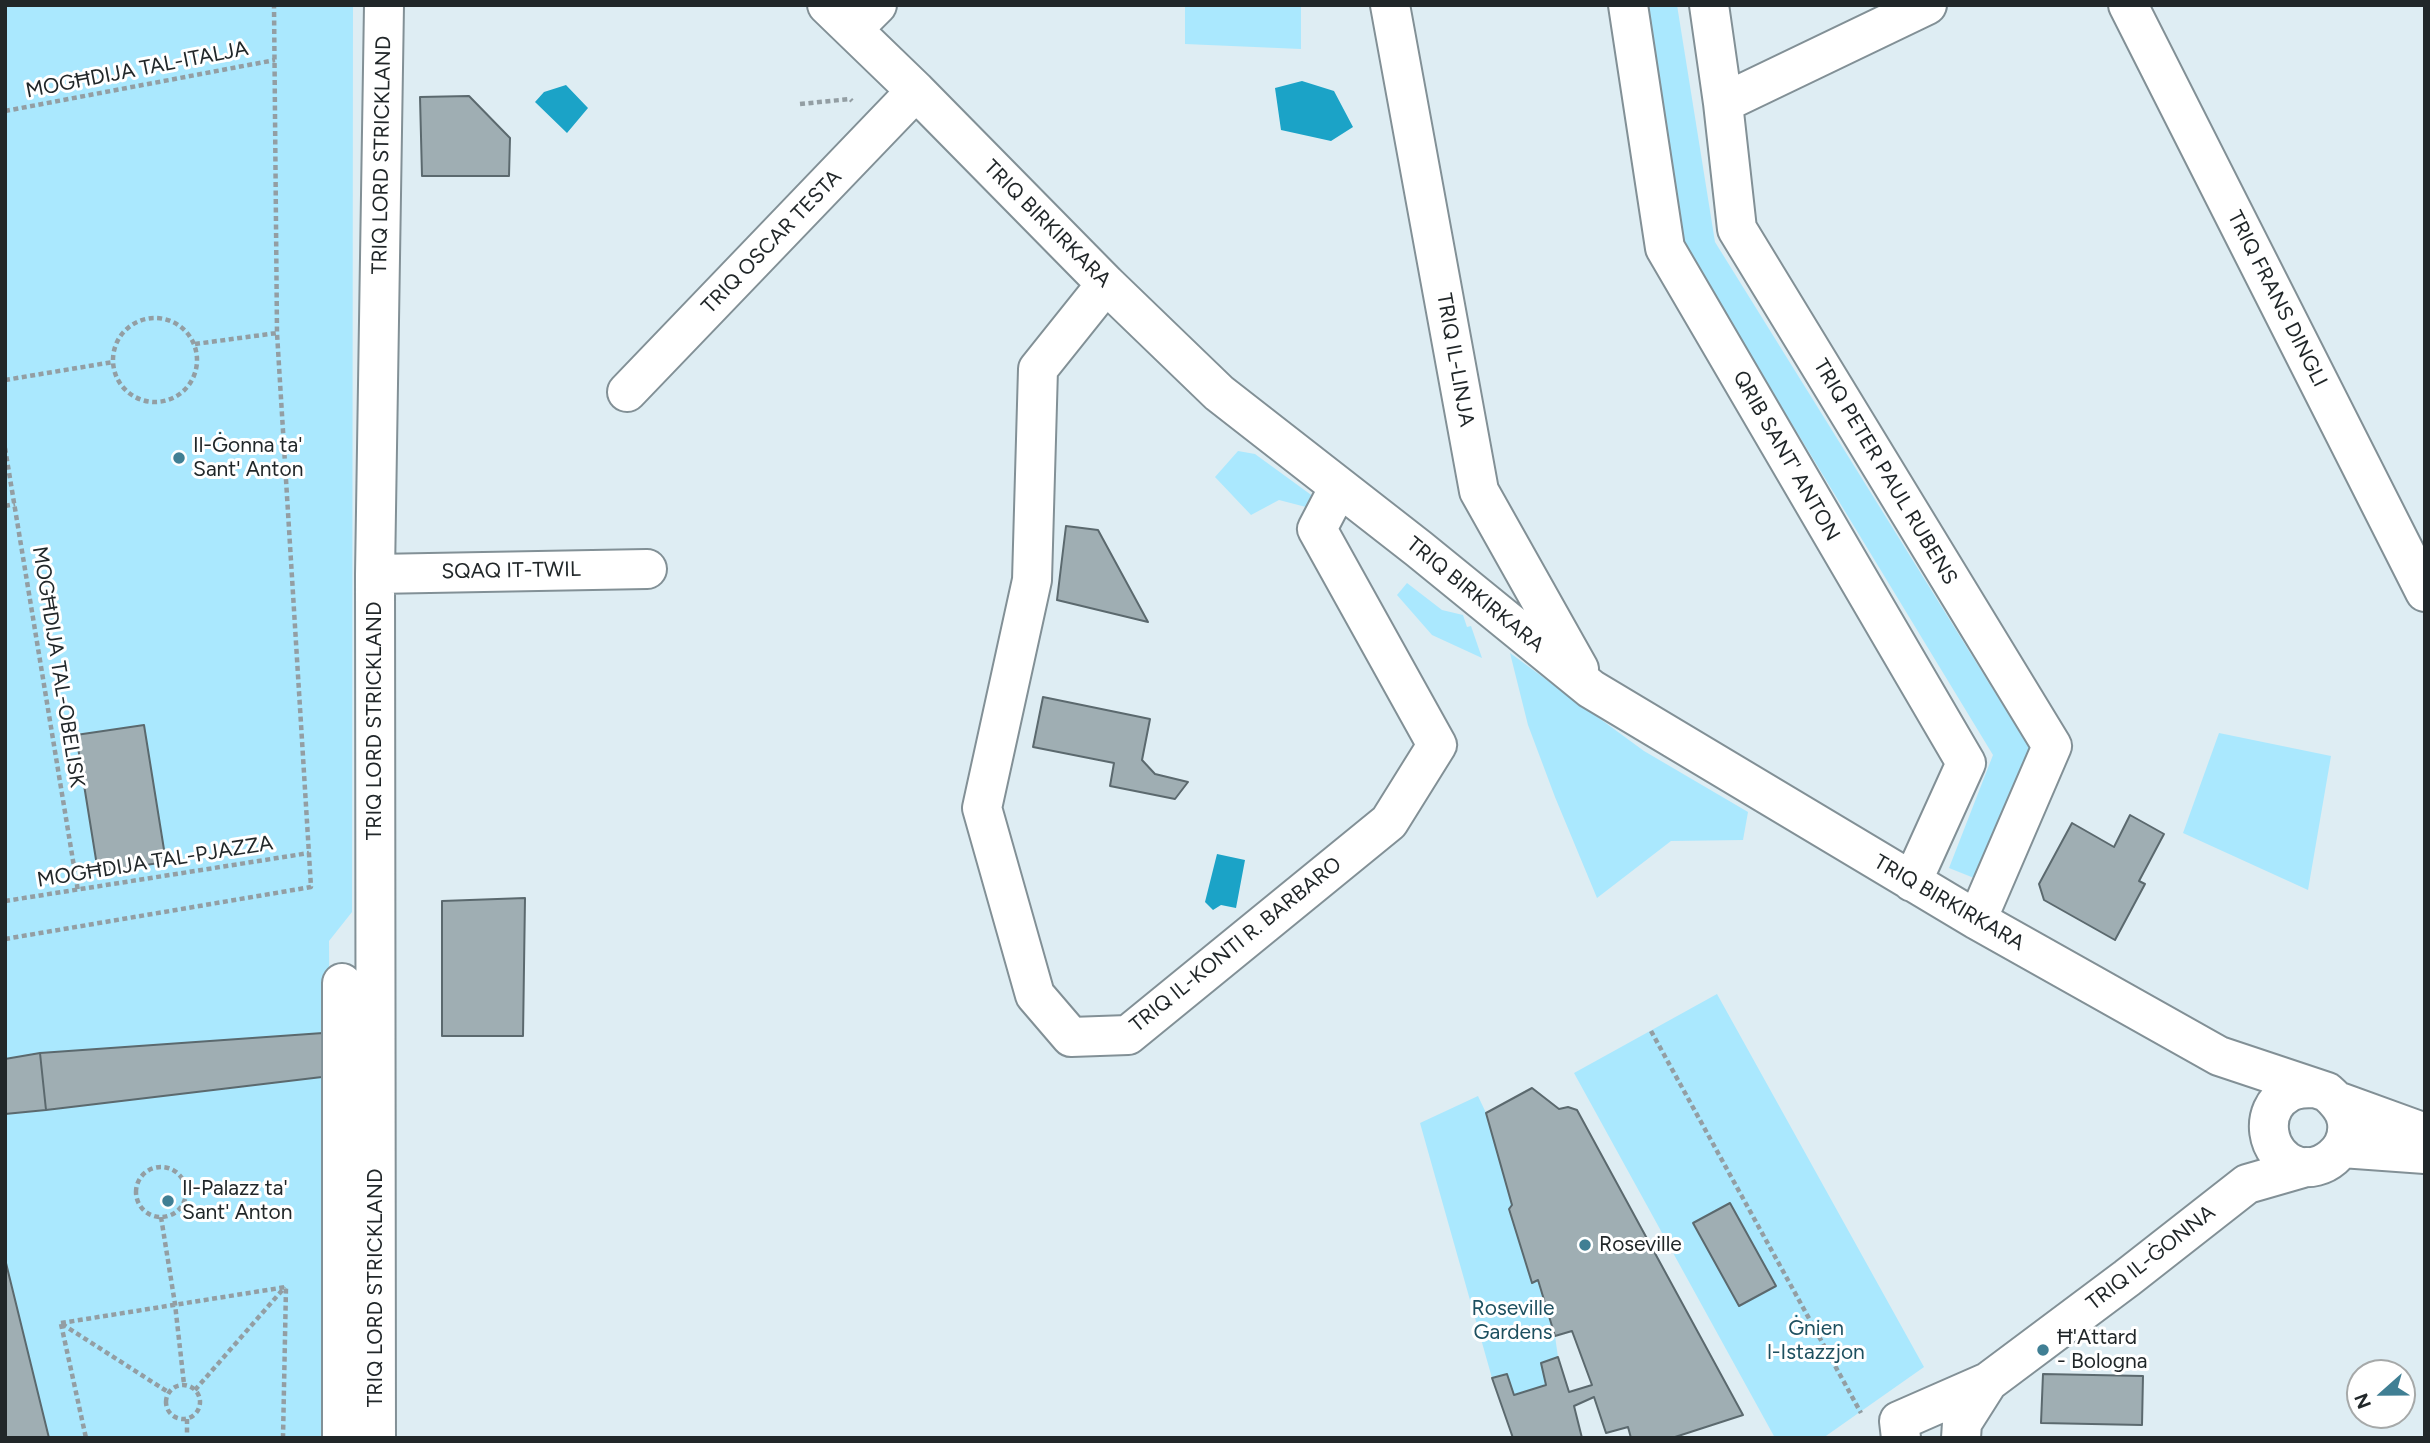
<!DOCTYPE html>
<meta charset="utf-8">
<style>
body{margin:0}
#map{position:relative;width:2430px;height:1443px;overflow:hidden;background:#deedf3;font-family:Figtree,sans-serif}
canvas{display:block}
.frame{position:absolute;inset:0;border:7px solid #212729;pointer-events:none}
.north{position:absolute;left:2346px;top:1359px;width:70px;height:70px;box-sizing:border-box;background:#fff;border:2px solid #a6a9a9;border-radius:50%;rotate:249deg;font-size:19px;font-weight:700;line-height:28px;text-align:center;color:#212729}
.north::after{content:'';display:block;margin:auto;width:24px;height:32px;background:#407f94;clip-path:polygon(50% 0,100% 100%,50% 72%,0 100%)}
</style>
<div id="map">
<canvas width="2430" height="1443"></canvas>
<div class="frame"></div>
<div class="north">N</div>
</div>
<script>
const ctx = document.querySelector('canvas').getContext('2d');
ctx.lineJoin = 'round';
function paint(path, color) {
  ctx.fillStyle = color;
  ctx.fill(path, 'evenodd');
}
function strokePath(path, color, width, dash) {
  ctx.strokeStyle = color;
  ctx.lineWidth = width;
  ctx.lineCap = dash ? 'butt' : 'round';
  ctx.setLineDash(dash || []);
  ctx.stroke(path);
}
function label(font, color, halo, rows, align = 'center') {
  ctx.font = font + ' Figtree,sans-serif';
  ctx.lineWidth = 6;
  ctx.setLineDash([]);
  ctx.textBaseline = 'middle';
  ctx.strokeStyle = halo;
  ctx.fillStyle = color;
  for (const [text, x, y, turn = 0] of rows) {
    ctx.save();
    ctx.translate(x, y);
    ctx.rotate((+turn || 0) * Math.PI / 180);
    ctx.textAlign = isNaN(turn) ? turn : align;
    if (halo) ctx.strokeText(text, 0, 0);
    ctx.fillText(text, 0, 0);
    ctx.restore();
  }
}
paint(new Path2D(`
 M5 5H353L352 912 329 941 333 1438H5Z
 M1185 5H1301V49L1185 44Z
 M1646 5H1677L1715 242 2030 749 1974 878 1949 868 1993 755 1685 248Z
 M1238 451 1255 454 1314 497 1306 507 1279 500 1251 515 1215 477Z
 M1407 583 1442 610 1463 615 1467 627 1471 626 1482 658 1432 635 1397 595Z
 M1510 653 1644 751 1748 812 1743 840 1671 841 1597 898 1555 797 1528 725Z
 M2219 733 2331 756 2308 890 2183 833Z
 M1717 994 1924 1367 1823 1438H1775L1574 1073Z
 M1478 1096 1486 1113 1512 1205 1509 1209 1532 1283 1538 1280 1555 1336 1558 1357 1541 1364 1546 1385 1514 1395 1507 1374 1492 1378 1420 1123Z`), '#aae8fe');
paint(new Path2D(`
 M1302 81 1334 91 1353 127 1331 141 1281 130 1275 88Z
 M566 85 588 108 567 133 535 102 544 92Z
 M1217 854 1245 860 1236 908 1221 905 1213 910 1205 902Z`), '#1ba3c7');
const building = new Path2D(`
 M469 96 510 138 509 176H422L420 97Z
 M1066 526 1098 530 1148 622 1057 600Z
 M1043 697 1150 719 1142 760 1155 774 1188 782 1175 799 1110 786 1114 763 1033 747Z
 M144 725 166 862 98 872 76 735Z
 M2130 815 2164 834 2139 881 2145 884 2115 940 2044 900 2039 884 2072 823 2114 847Z
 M525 898 523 1036H442V901Z
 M323 1033 322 1077 46 1110 40 1053Z
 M40 1053 46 1110 5 1114V1059Z
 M1532 1088 1559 1109 1568 1107 1577 1110 1743 1415 1672 1438H1631L1628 1427 1606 1433 1594 1397 1574 1406 1582 1438H1513L1492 1378 1507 1374 1514 1395 1546 1385 1541 1363 1558 1357 1569 1392 1592 1385 1572 1331 1555 1336 1538 1280 1532 1283 1509 1209 1512 1205 1486 1113Z
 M1730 1203 1776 1286 1739 1306 1693 1223Z
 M5 1259 49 1438H5Z
 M2043 1374 2143 1376 2142 1425 2041 1423Z`);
paint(building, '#9faeb3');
strokePath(building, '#5b696e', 2);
const minor = new Path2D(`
 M827 5 916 91 1106 284 1219 393 1419 549 1591 689 1977 920 2219 1056 2327 1092C2337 1101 2346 1110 2347 1123 2350 1150 2323 1173 2297 1166 2265 1156 2258 1110 2288 1093 2296 1088 2306 1088 2314 1088
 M1390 5 1479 491 1579 669
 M1628 5 1665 248 1966 763 1912 882
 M1709 5 1723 103 1737 229 2052 746 1977 920
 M2128 5 2425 592
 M853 29 877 5
 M1723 103 1927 5
 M1106 284 1038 369 1032 580 982 808 1035 995 1071 1037 1128 1035 1389 822 1437 745 1317 529 1339 487
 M627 392 916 91
 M375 574 647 569
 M342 983V1438
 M2337 1101 2425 1133
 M2342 1148 2425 1154
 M376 1438 375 574 384 5
 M1901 1438 1899 1421 1988 1382 2127 1278 2247 1184 2306 1167
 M1961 1438 1962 1423 1988 1382`);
strokePath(minor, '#829096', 42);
strokePath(new Path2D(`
 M800 104 850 99 852 101
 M5 111 275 60
 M113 360a42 42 0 1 1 84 0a42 42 0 1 1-84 0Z
 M195 344 277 333
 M5 380 113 362
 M5 448 78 891
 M5 506 15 504
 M5 901 309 853
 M5 939 311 887 277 333 274 5
 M1651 1031 1861 1413
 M136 1192a25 25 0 1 1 50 0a25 25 0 1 1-50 0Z
 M161 1217 175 1304 184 1384
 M61 1323 286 1287 283 1438
 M61 1324 86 1438
 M62 1324 168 1392
 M166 1402a17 17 0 1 1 34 0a17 17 0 1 1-34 0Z
 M195 1390 285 1287
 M187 1419V1438`), '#939ea3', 4.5, [5, 3.5]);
strokePath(minor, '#fff', 38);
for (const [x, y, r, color] of [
 [179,458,7,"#407f94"],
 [168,1201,7,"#407f94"],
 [1585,1245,7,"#407f94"],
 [2043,1350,7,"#407f94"]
]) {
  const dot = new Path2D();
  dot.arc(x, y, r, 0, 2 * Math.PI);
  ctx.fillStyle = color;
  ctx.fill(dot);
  strokePath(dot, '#fff', 2.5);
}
label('21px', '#212729', '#fff', [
 ["MOGĦDIJA TAL-ITALJA",137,70,-11],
 ["TRIQ LORD STRICKLAND",382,155,-89],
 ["TRIQ BIRKIRKARA",1047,224,45],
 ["TRIQ OSCAR TESTA",772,242,-46],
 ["TRIQ FRANS DINGLI",2277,299,63],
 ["TRIQ IL-LINJA",1455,360,80],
 ["QRIB SANT' ANTON",1786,456,60],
 ["TRIQ PETER PAUL RUBENS",1885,472,59],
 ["SQAQ IT-TWIL",511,571,-1],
 ["TRIQ BIRKIRKARA",1475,595,39],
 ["MOGĦDIJA TAL-OBELISK",58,667,81],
 ["TRIQ LORD STRICKLAND",375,721,-90],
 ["MOGĦDIJA TAL-PJAZZA",155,862,-9],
 ["TRIQ BIRKIRKARA",1949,903,30],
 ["TRIQ IL-KONTI R. BARBARO",1236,945,-39],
 ["TRIQ IL-ĠONNA",2151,1258,-38],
 ["TRIQ LORD STRICKLAND",376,1288,-90]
]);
label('21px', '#212729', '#fff', [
 ["Il-Ġonna ta'",193,446],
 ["Sant' Anton",193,470],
 ["Il-Palazz ta'",182,1189],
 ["Sant' Anton",182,1213],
 ["Roseville",1599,1245],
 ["Ħ'Attard",2057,1338],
 ["- Bologna",2057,1362]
], 'left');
label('21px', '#1d5060', '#fff', [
 ["Roseville",1513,1309],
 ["Gardens",1513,1333],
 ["Ġnien",1816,1329],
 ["l-Istazzjon",1816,1353]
]);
</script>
